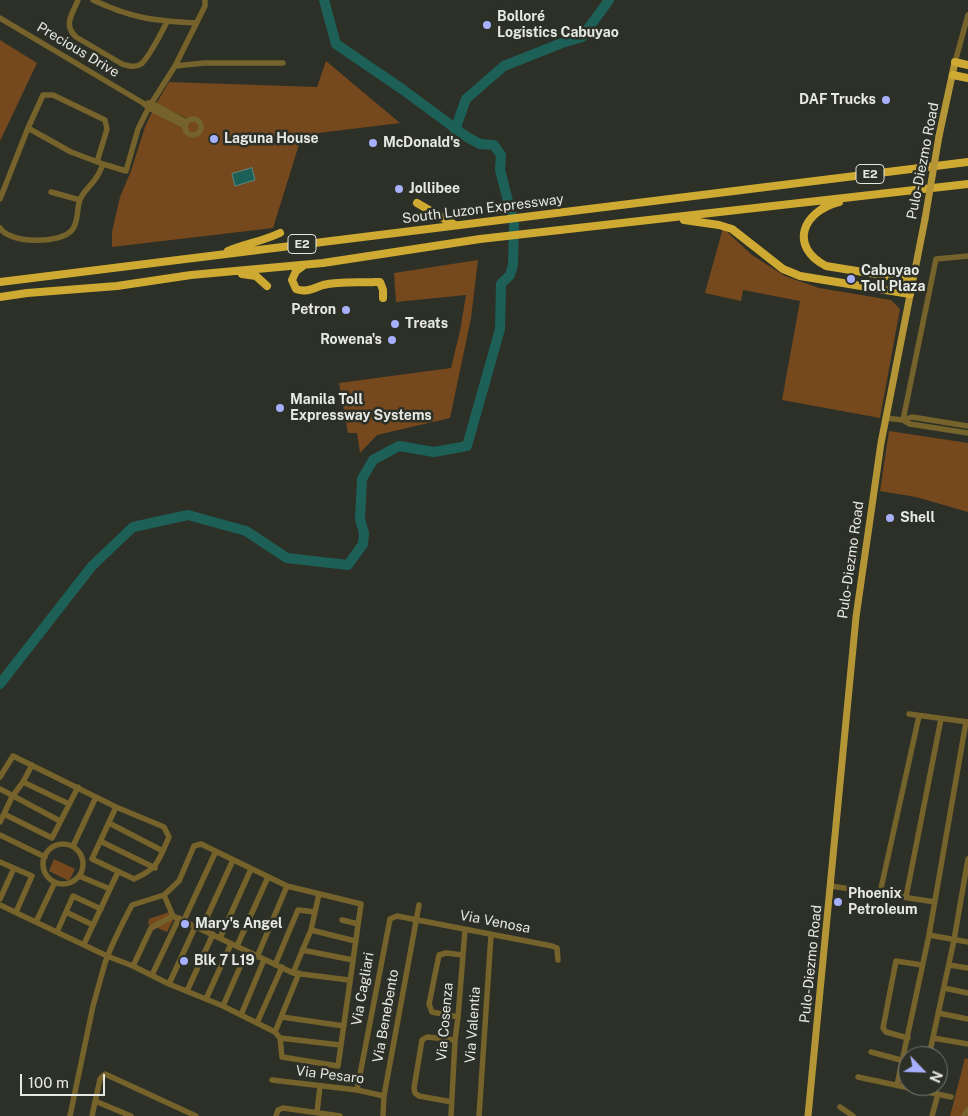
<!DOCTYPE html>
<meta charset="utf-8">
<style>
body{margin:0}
#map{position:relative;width:968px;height:1116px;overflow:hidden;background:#2d3027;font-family:"Public Sans",sans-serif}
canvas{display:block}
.north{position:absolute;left:898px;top:1046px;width:50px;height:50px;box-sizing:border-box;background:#2d3027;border:1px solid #777a72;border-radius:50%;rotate:114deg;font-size:14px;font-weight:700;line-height:20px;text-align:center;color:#e6e8e3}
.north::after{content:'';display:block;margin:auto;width:18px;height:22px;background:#a7b0fc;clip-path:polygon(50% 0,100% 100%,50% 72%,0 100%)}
.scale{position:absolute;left:20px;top:1074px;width:85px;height:22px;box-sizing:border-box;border:2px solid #e6e8e3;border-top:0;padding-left:6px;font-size:15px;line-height:18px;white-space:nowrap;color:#e6e8e3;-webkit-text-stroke:4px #2d3027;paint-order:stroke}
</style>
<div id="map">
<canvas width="968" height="1116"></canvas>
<div class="north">N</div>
<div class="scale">100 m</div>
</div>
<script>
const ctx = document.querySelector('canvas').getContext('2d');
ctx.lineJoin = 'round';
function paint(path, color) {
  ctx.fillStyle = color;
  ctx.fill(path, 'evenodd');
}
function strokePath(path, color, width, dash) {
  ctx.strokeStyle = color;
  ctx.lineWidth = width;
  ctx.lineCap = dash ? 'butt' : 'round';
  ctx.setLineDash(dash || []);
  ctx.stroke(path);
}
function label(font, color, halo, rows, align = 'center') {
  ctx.font = font + ' "Public Sans",sans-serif';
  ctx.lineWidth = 5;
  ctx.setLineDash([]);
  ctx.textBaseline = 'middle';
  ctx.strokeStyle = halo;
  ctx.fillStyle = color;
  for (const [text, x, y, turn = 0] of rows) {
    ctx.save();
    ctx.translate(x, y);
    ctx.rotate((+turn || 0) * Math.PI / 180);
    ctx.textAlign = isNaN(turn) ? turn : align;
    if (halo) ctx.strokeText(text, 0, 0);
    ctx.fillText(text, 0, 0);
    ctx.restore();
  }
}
paint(new Path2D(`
 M0 40 37 63 0 141Z
 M326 61 400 123 302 135 273 228 112 247V232L120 197 131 171 145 127 152 112 181 127 186 118 156 104 169 82 317 87Z
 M723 228 752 255 785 276 819 288 891 300 900 309 880 418 782 400 800 301 743 290 741 301 705 293Z
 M478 260 471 318 450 418 377 435 360 453 357 433H348L339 383 451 368 460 331 466 295 396 302 394 273Z
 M889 431 968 443V512L916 497 880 491Z
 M54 859 75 869 69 881 49 871Z
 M169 912 176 915 167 932 148 924 149 919Z
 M965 1058 968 1059V1116H950Z`), '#76481d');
const water = new Path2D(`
 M252 168 255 180 235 186 232 174Z`);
paint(water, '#1c6058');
strokePath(water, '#598982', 1);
strokePath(new Path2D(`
 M455 130 466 99 504 66 562 43 582 37 609 0
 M0 684 92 566 133 527 188 515 246 531 287 558 348 565 363 544 364 533 360 519 362 479 373 460 399 446 434 452 467 446 500 329 501 284 510 275 513 265 514 224 500 170 501 155 494 145 480 144 467 137 402 89 336 44 324 0`), '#1c6058', 10);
strokePath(new Path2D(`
 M78 0C72 15 63 25 76 37L122 64C129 66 135 68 141 64 149 58 162 31 167 22
 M93 0C131 18 154 21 196 23
 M0 18 143 103 151 109 185 126
 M955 62 968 15
 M175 66 204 63H283
 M148 103 153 104 186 122
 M185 127a8 8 0 1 1 16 0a8 8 0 1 1-16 0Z
 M28 128 43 95H53L105 120 107 129 97 162
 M51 192 80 200
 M0 199 28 128 71 152 103 164
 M0 228C10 244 61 244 72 230 79 222 76 210 80 200 83 191 91 186 96 178 99 174 101 169 103 164L126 171 138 129 149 107 175 66 205 6V0
 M885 418 903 420 910 424 968 433
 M903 420 936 259 968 256
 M903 420 912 417 968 426
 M909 714 968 722
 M0 777 13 756 116 807 164 827 169 837C158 861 159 868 134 879L92 859 116 807
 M23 782 69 804
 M0 789 60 821
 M4 814 52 838 78 787
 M0 822 12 797 23 782 32 765
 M109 823 163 851
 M0 835 45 857
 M100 841 155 868
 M43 864a20 20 0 1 1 40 0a20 20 0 1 1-40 0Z
 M73 846 96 797
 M0 862 32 876 16 912
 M79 876 110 889
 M831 886 935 902
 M880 893 919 716
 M164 895 173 916 293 973 349 980
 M906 897 941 719
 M0 899 14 868
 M0 905 107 956 133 966 169 984 223 1006 275 1032 280 1038 282 1057 338 1066 361 904 287 886 201 844 194 846 179 881 164 895 132 905C122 924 112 943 105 963L93 1006 70 1116
 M66 912 93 925
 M184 920 216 851
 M342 920 358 924
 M36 922 55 882
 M202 928 233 860
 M311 930 355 941
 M57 932 73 896 101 909
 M929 935 968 942
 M220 938 251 869
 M84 944 118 872
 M237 946 268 877
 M302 950 353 960
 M257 957 287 886
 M275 965 298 910 315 912
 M949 965 968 968
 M133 966 151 928 173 916
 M293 973 311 930 319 894
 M152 975 179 918
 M169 984 196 925
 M944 988 968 993
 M187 991 213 934
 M206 999 231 944
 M223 1006 247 951
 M938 1013 968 1019
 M241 1015 264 960
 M282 1017 344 1026
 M458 1017 432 1012 429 1004 439 955 446 953 463 955
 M257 1023 282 967
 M275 1032 299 973
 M280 1038 340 1045
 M908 1038 886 1032 883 1028 896 961 922 965
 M933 1038 968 1044
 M871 1052 908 1062
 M929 1056 954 940 968 859
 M938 1067 944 1068
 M858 1077 951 1097
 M272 1080 357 1090 384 1096
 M897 1085 929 935 966 722
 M357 1090 390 919 397 916 552 946 557 948 558 960
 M95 1101 131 1116
 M452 1102 419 1096 415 1093 414 1088 422 1040 427 1037 455 1040
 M840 1107 853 1116
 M317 1112 320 1086
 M92 1116 100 1079 105 1074 196 1116
 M276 1116 278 1110 283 1108 340 1116
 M383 1116 384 1096 419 905
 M451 1116 455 1040 458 1017 465 930
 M479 1116 491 935
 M932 1116 938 1094
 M964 1116 968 1110`), '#75632b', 5.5);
strokePath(new Path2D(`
 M939 136 955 62
 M808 1116 856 617 881 443 925 219`), '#b49637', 7);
strokePath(new Path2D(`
 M955 62 968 65
 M953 75 968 78
 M839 202C803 211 788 246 826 266L912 280
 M417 203 455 225
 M684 220 719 225 732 229 783 269 800 276 910 294
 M228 251C245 244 263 241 280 233
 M303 266 296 271 292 280 296 289C307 293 313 288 323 285 340 281 358 283 375 282H380L383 290V298
 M242 274 256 276 267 286
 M0 282 968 162
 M0 297 27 293 117 286 191 275 323 263 480 239 968 184`), '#ceaa32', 8);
strokePath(new Path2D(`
 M925 219 939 136`), '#b49637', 7);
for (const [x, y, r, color] of [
 [487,25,5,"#a7b0fc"],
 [886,100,5,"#a7b0fc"],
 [214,139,5,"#a7b0fc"],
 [373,143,5,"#a7b0fc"],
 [399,189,5,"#a7b0fc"],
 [851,279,5,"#a7b0fc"],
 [346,310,5,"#a7b0fc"],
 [395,324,5,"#a7b0fc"],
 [392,340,5,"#a7b0fc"],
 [280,408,5,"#a7b0fc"],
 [890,518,5,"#a7b0fc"],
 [838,902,5,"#a7b0fc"],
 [185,924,5,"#a7b0fc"],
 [184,961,5,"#a7b0fc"]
]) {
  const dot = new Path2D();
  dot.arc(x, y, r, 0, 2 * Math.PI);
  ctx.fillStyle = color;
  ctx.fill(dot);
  strokePath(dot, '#2d3027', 2);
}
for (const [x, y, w] of [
 [870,174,28],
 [302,244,28]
]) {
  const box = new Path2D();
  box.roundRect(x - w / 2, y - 9.5, w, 19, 4);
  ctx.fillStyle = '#2d3027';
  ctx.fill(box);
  strokePath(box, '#e6e8e3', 1);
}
label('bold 12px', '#e6e8e3', null, [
 ["E2",870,174],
 ["E2",302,244]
]);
label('bold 14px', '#e6e8e3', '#2d3027', [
 ["Bolloré",497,17],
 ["Logistics Cabuyao",497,33],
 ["DAF Trucks",876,100,"right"],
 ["Laguna House",224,139],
 ["McDonald's",383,143],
 ["Jollibee",409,189],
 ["Cabuyao",861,271],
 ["Toll Plaza",861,287],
 ["Petron",336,310,"right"],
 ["Treats",405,324],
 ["Rowena's",382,340,"right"],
 ["Manila Toll",290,400],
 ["Expressway Systems",290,416],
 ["Shell",900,518],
 ["Phoenix",848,894],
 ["Petroleum",848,910],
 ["Mary's Angel",195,924],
 ["Blk 7 L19",194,961]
], 'left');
label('14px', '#e6e8e3', '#2d3027', [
 ["Precious Drive",78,50,31],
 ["Pulo-Diezmo Road",923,161,-79],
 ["South Luzon Expressway",483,209,-7],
 ["Pulo-Diezmo Road",851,560,-82],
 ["Via Venosa",495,922,11],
 ["Pulo-Diezmo Road",811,964,-84],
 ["Via Cagliari",363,989,-80],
 ["Via Benebento",386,1016,-80],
 ["Via Cosenza",445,1022,-85],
 ["Via Valentia",473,1025,-86],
 ["Via Pesaro",330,1075,7]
]);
</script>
